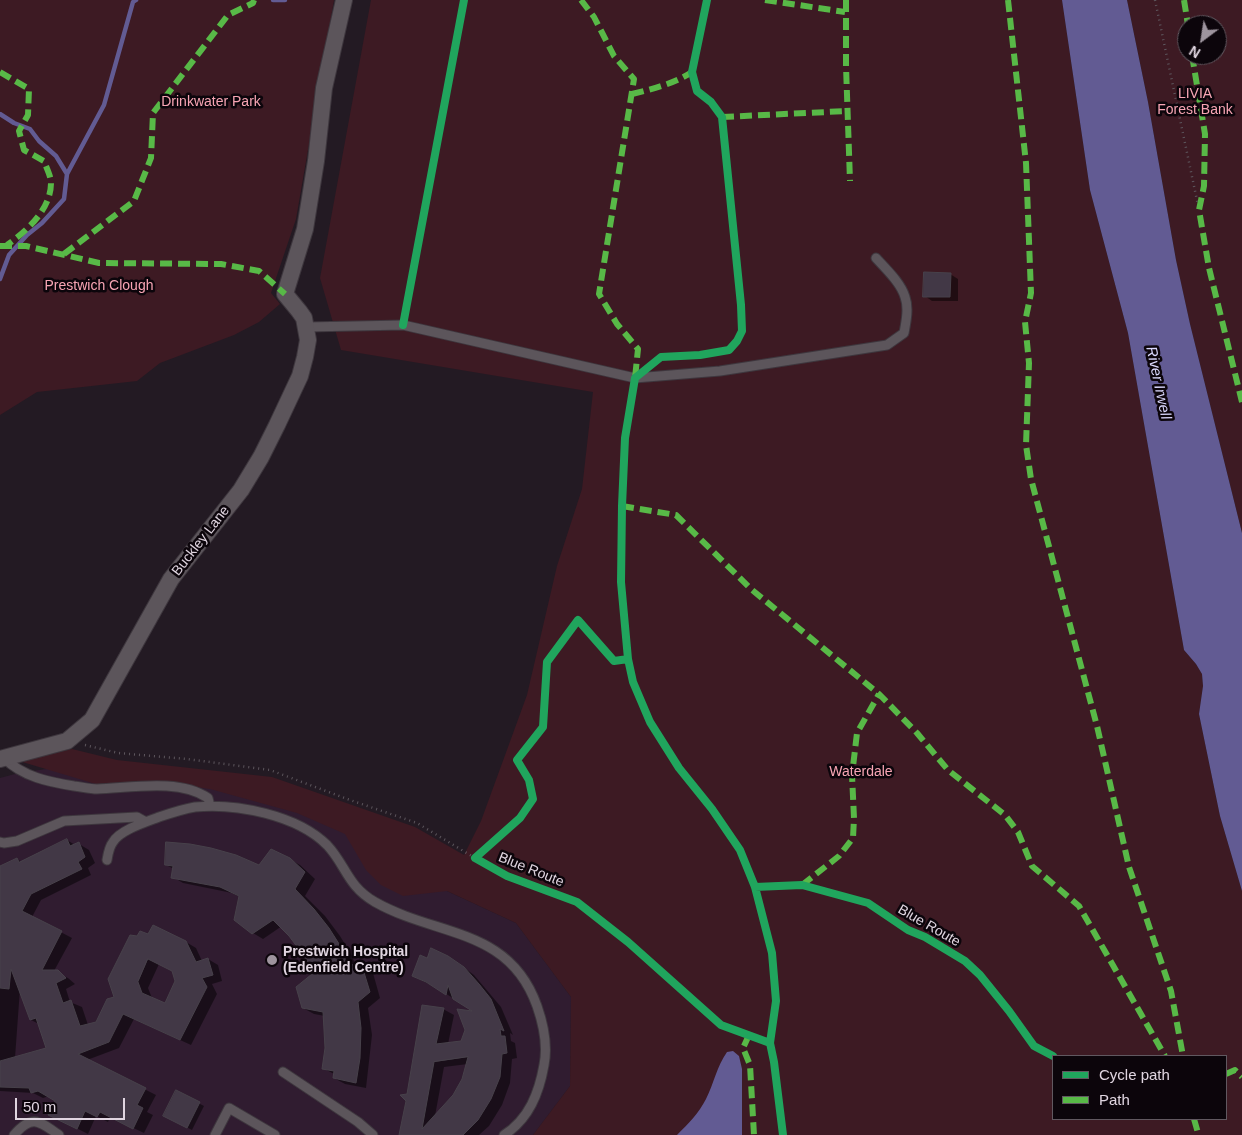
<!DOCTYPE html>
<style>
body{margin:0}
#map{position:relative;width:1242px;height:1135px;overflow:hidden;background:#231a23;font-family:Helvetica,sans-serif}
canvas{display:block}
.legend{position:absolute;left:1052px;top:1055px;width:175px;height:65px;box-sizing:border-box;background:#0c050b;border:1px solid #615860;margin:0;padding:6px 9px;list-style:none;font-size:15px;color:#e0d5e0}
.legend li{display:flex;align-items:center;gap:10px;height:25px}
.legend b{width:25px;border:1px solid #615860}
.north{position:absolute;left:1177px;top:15px;width:50px;height:50px;box-sizing:border-box;background:#0c050b;border:1px solid #615860;border-radius:50%;rotate:211deg;font-size:14px;font-weight:700;line-height:20px;text-align:center;color:#e0d5e0}
.north::after{content:'';display:block;margin:auto;width:18px;height:22px;background:#9e949e;clip-path:polygon(50% 0,100% 100%,50% 72%,0 100%)}
.scale{position:absolute;left:15px;top:1098px;width:110px;height:22px;box-sizing:border-box;border:2px solid #e0d5e0;border-top:0;padding-left:6px;font-size:15px;line-height:18px;white-space:nowrap;color:#e0d5e0;-webkit-text-stroke:4px #0c050b;paint-order:stroke}
</style>
<div id="map">
<canvas width="1242" height="1135"></canvas>
<ul class="legend">
<li><b style="height:6px;background:#20a55d"></b>Cycle path</li>
<li><b style="height:6px;background:#58b947"></b>Path</li>
</ul>
<div class="north">N</div>
<div class="scale">50 m</div>
</div>
<script>
const ctx = document.querySelector('canvas').getContext('2d');
ctx.lineJoin = 'round';
function paint(path, color) {
  ctx.fillStyle = color;
  ctx.fill(path, 'evenodd');
}
function strokePath(path, color, width, dash) {
  ctx.strokeStyle = color;
  ctx.lineWidth = width;
  ctx.lineCap = dash ? 'butt' : 'round';
  ctx.setLineDash(dash || []);
  ctx.stroke(path);
}
function label(font, color, halo, rows, align = 'center') {
  ctx.font = font + ' Helvetica,sans-serif';
  ctx.lineWidth = 5;
  ctx.setLineDash([]);
  ctx.textBaseline = 'middle';
  ctx.strokeStyle = halo;
  ctx.fillStyle = color;
  for (const [text, x, y, turn = 0] of rows) {
    ctx.save();
    ctx.translate(x, y);
    ctx.rotate((+turn || 0) * Math.PI / 180);
    ctx.textAlign = isNaN(turn) ? turn : align;
    if (halo) ctx.strokeText(text, 0, 0);
    ctx.fillText(text, 0, 0);
    ctx.restore();
  }
}
paint(new Path2D(`
 M64 766 264 786 447 891 516 923 571 997 570 1086 533 1135H0V778L15 774Z`), '#301c30');
paint(new Path2D(`
 M0 0H334L296 219 271 293 280 304 259 322 234 335 160 363 137 381 37 392 0 415Z
 M371 0H1062L1090 190 1128 333 1184 650 1196 664 1202 674 1203 686 1199 714 1220 816 1242 891V1135H533L570 1086 571 997 516 923 447 891 403 896 381 885 366 870 345 834 297 813 210 789 161 782 96 784 19 761 72 749 117 760 272 777 415 827 464 855 481 821 527 695 557 566 582 489 593 392 341 350 320 278ZM1053 1056H1226V1119H1053Z
 M1127 0H1242V533L1190 324 1176 260 1148 102ZM1187 25H1217V55H1187Z`), '#3d1a23');
paint(new Path2D(`
 M1062 0H1127L1148 102 1176 260 1190 324 1242 533V891L1220 816 1199 714 1203 686 1202 674 1196 664 1184 650 1128 333 1090 190Z
 M733 1051 739 1056 742 1069V1135H677C688 1124 699 1113 706 1099 714 1083 717 1066 727 1052Z`), '#625b93');
paint(new Path2D(`
 M950 274 958 279V301H932L925 296Z
 M67 840 75 845 79 844 89 850 95 863 88 868 91 875 41 900 32 917 72 938 54 971 68 978 75 984 66 989 70 1002 82 1007 88 1025 97 1023 116 997 149 936 186 942 196 948 202 961 208 959 218 965 222 981 212 984 217 994 191 1045 134 1019 119 1048 87 1060 156 1095 147 1112 153 1115 144 1133 110 1117 108 1122 96 1116 88 1134 60 1120 57 1101 49 1096 43 1098 33 1093 0 1091V868L17 859 22 862ZM159 964 173 971 177 981 166 1004 152 998 148 988ZM20 989 31 1020 39 1024 48 1049 15 1058Z
 M289 859 300 865 315 879 305 896 325 916 340 936 351 954 356 966 362 967 373 973 380 998 368 1008 372 1035 366 1088 345 1084 334 1078V1074L323 1068 326 1048 325 1016 314 1014 303 1008 314 974 305 955 282 926 263 939 253 933 240 897 232 893 183 883 173 877 174 869 166 865 260 867Z
 M427 959 458 963 474 975 501 1007 513 1035 510 1033 511 1041 515 1043 517 1058 512 1059 510 1083 502 1105 489 1126 479 1135H401L408 1095 443 1009 454 1015 448 1044 462 1042 477 1013 435 987 413 976ZM468 1064 463 1079 454 1096 435 1116 444 1067Z
 M177 1092 204 1106 192 1130 165 1116Z`), '#0007');
strokePath(new Path2D(`
 M273 0H285
 M0 114 14 123 30 129 39 141 56 156 67 174
 M0 279 9 255 27 235 42 223 64 199 67 174 104 105 133 2 136 0`), '#625b93', 4.5);
const building = new Path2D(`
 M924 272 951 273 950 297H923Z
 M67 839 70 846 79 842 85 857 78 862 82 869 31 894 22 911 62 931 42 970H58L66 978 56 983 63 1003 71 1000 80 1026 96 1022 107 999 114 997 108 979 130 935 137 936 140 931 148 934 153 925 186 941 196 962 208 958 213 975 202 978 207 987 180 1040 123 1014 109 1042 78 1054 146 1088 137 1105 143 1108 133 1129 100 1112 97 1117 85 1111 77 1129 48 1115 55 1101 38 1091 31 1093 29 1088 0 1087V1061L46 1048 36 1018 30 1020 11 969 9 989 0 988V866L17 858 19 862ZM148 959 172 971 175 981 165 1003 142 993 138 982Z
 M166 842 190 844 211 848 236 855 259 865 271 849 290 858 305 872 295 889 314 909 329 928 341 947 347 964 362 966 370 992 358 1002 361 1028 360 1058 356 1083 333 1078 334 1071 322 1069 325 1048 323 1012 302 1008 296 987 312 974 304 956 289 936 273 920 252 934 234 920 239 896 220 887 171 878 173 866 165 865Z
 M431 948 448 956 464 967 479 984 491 999 504 1031 500 1029 501 1036H505L507 1053 502 1054 500 1077 491 1099 478 1120 463 1135H399L406 1101 400 1095 407 1094 422 1005 444 1008 436 1044 461 1041 465 1030 457 1009 472 1011 453 999 448 985 446 995 426 982 412 976 420 955 427 958ZM468 1057 462 1079 453 1095 422 1129 434 1062Z
 M176 1090 200 1102 187 1128 163 1116Z`);
paint(building, '#423846');
strokePath(building, '#47414a', 1);
const lane = new Path2D(`
 M307 327 403 325 635 378 720 371 887 345 904 333C906 322 909 308 905 297 901 283 886 269 876 258
 M4 758C23 777 49 782 74 786 82 787 90 789 97 789 130 788 179 778 208 798L210 806
 M0 842 4 843 17 841 64 821 137 817 146 822
 M107 860C108 854 109 847 113 842 120 830 146 822 159 817 171 813 183 809 195 807 236 803 297 815 327 845 346 865 347 886 375 902 437 937 509 927 537 1006 544 1026 548 1045 544 1065 539 1093 529 1119 504 1135
 M283 1072 358 1122 373 1135
 M14 1135C32 1114 39 1121 59 1135
 M215 1135 229 1108 275 1135`);
const street = new Path2D(`
 M0 759 67 741 92 720 171 579 241 490 261 457 277 425 300 376 305 357 308 340 304 318 299 311 285 294 305 229 316 161 324 88 344 0`);
strokePath(lane, '#3e373e', 11);
strokePath(street, '#3e373e', 18);
strokePath(new Path2D(`
 M1155 0 1199 210
 M85 745 118 753 187 759 270 770 350 800 417 823 475 858`), '#5d565d', 2.5, [1, 4]);
strokePath(lane, '#5c555b', 9);
strokePath(street, '#5c555b', 16);
strokePath(new Path2D(`
 M581 0 594 17 614 56 634 79 599 294 617 324 638 349 635 378
 M765 0 845 12
 M846 0V66L850 181
 M1008 0 1026 163 1031 293 1025 322 1029 363 1026 445 1031 479 1097 726 1129 867 1171 991 1183 1056
 M1184 0 1188 25
 M1192 55 1205 134 1204 186 1199 210 1209 268 1242 402
 M0 72 29 89 28 115 19 131 24 150 44 161C46 167 51 176 51 183 51 209 27 231 7 245
 M632 94C652 89 674 84 692 72
 M722 117 848 111
 M0 246H26L99 263 221 264 259 271 285 294
 M64 254 134 201 151 158 153 113 228 15 253 3 254 0
 M622 506 676 515 751 589 879 694 917 733 948 770 1005 815 1018 832 1032 866 1079 906 1165 1056
 M802 885 839 856 853 838 854 818 852 775 857 733 879 694
 M749 1035 743 1048 750 1065 754 1135
 M1226 1074 1235 1070 1242 1077
 M1194 1119 1198 1133`), '#58b947', 6, [12, 6]);
strokePath(new Path2D(`
 M707 0 692 72 697 91 711 102 722 117 741 305 742 331 737 341 729 350 700 355 661 357 635 378 625 438 622 506 621 582 628 659 633 682 650 722 679 768 712 809 740 850 755 887 772 953 776 1001 770 1043 774 1062 783 1135
 M403 325 464 0
 M628 659 614 661 578 620 547 662 543 727 517 760 529 780 533 799 520 818 475 858 507 876 577 902 628 942 721 1025 770 1043
 M755 887 802 885 868 903 908 930 925 937 965 961 980 975 1009 1011 1034 1046 1053 1056`), '#20a55d', 8);
for (const [x, y, r, color] of [
 [272,960,6,"#9e949e"]
]) {
  const dot = new Path2D();
  dot.arc(x, y, r, 0, 2 * Math.PI);
  ctx.fillStyle = color;
  ctx.fill(dot);
  strokePath(dot, '#0c050b', 2);
}
label('14px', '#f8a5b4', '#0c050b', [
 ["LIVIA",1195,94],
 ["Forest Bank",1195,110],
 ["Drinkwater Park",211,102],
 ["Prestwich Clough",99,286],
 ["Waterdale",861,772]
]);
label('14px', '#e0d5e0', '#0c050b', [
 ["Buckley Lane",201,541,-52],
 ["Blue Route",531,870,22],
 ["Blue Route",929,926,30]
]);
label('bold 14px', '#e0d5e0', '#0c050b', [
 ["Prestwich Hospital",283,952],
 ["(Edenfield Centre)",283,968]
], 'left');
label('italic 15px', '#dad8fd', '#0c050b', [
 ["River Irwell",1158,383,78]
]);
</script>
